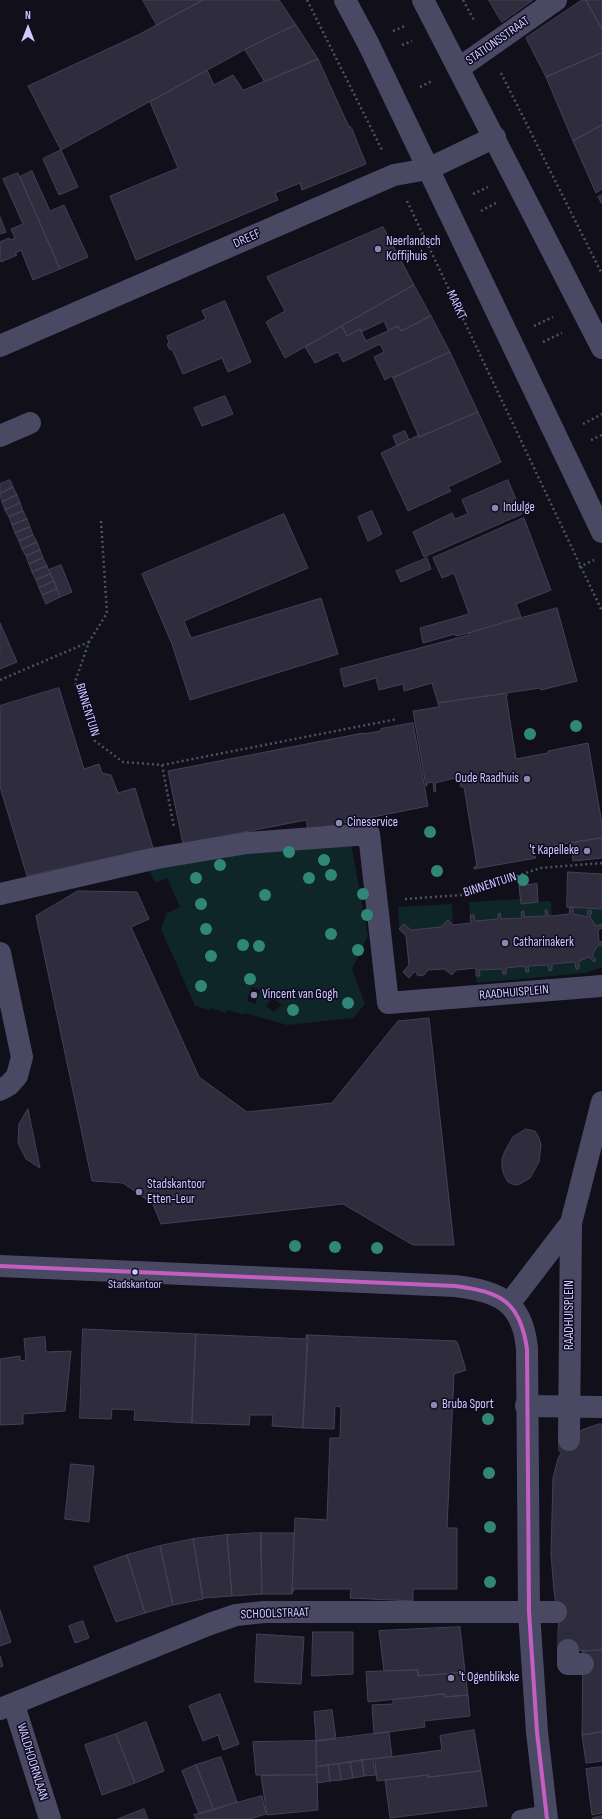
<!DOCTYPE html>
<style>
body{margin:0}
#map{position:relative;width:602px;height:1819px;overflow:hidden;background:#110f1a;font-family:"Sofia Sans Condensed",sans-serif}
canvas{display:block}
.north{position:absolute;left:8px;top:8px;width:40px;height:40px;-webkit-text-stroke:3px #0e0a1f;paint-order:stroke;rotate:0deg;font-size:11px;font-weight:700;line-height:16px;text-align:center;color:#cfc9ff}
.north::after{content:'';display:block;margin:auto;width:14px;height:18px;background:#cfc9ff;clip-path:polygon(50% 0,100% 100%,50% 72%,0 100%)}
</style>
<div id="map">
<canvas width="602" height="1819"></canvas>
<div class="north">N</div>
</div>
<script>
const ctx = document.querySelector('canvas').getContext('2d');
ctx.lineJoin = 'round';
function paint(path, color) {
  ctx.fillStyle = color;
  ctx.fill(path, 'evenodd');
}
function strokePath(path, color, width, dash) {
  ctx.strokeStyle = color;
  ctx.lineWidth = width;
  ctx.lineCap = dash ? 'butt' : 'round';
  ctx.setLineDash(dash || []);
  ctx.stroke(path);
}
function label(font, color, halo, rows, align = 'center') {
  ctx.font = font + ' "Sofia Sans Condensed",sans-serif';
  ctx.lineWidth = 3;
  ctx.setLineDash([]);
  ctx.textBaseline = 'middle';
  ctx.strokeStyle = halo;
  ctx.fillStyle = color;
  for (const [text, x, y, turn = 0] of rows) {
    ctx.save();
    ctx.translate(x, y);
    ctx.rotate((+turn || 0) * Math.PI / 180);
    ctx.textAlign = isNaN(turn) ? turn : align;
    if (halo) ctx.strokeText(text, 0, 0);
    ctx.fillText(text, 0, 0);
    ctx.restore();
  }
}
paint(new Path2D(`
 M351 844 368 936 352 969 365 1004 353 1018 287 1025 245 1013 244 1015 228 1010 226 1013 210 1008 209 1010 195 1006 161 929 167 913 180 907 167 878 155 883 148 868 248 850ZM252 987 260 990 255 1004 247 1001ZM273 998 281 1005 274 1012 266 1006Z
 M520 899 521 903 551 901 552 916H548L547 910H545L546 916 524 917 521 912 522 918 501 919 500 913 498 914V919L475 921 474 915H470L469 902Z
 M452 904 453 925 448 920 441 927 411 930 404 924 399 929 398 907Z
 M573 907 602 909V924L596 926 590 917 592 912 588 910 587 917 573 914Z
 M598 945 602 946V967L586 973 477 983 476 976H480L479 970 502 969 503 974 506 973V968L525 966 526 972H529L528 966 548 965 549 971 552 970V964L575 962 576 968 579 969V961L589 957 594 962 596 960 592 955Z`), '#0e2627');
const building = new Path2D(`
 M143 0H203L157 25Z
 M203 0H279L296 25 255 44 61 150 28 86 138 35Z
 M489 0H533L502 22Z
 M582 0H586L602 29V53L546 77 526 38Z
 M586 0H602V29Z
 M296 25 318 59 265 82 245 50Z
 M602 53V125L573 141 546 77Z
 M318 59 349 127 350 126 352 129 366 164 302 190 300 183 275 193 278 200 273 202 136 260 110 196 178 168 150 102 207 70 214 85 233 75 243 90Z
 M602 125V189L596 193 573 141Z
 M61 150 78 187 59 195 43 159Z
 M32 171 50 211 64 205 88 257 60 269 20 177Z
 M18 173 60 269 33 280 21 250 15 253 17 255 1 262 0 260V242L9 238 11 240 15 238 11 229 23 224 3 179Z
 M602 195V204L598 197Z
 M0 217 6 232 0 234Z
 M383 227 414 285 285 358 266 322 285 311 267 277Z
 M414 285 431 316 401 331 398 326 388 330 384 321 361 332 360 329 347 336 342 326Z
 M225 301 251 362 228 372 222 358 183 374 172 349 170 350 167 344 169 343 167 336 206 319 202 311Z
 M431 316 450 352 393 378 392 376 385 380 374 357 384 352 380 344 343 362 338 352 315 363 305 347 342 326 347 336 360 329 366 341 398 326 401 331Z
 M450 352 478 412 419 437 393 378Z
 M225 396 233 414 202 426 194 408Z
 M478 412 501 462 448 487 451 491 408 511 381 453 419 435V437Z
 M405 431 409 440 397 446 393 436Z
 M10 480 13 487 0 494V484Z
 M508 480 522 514 424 557 413 532 452 513 455 519 468 514 462 500Z
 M13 487 17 495 2 502 0 494Z
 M17 495 20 503 5 510 2 502Z
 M20 503 23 511 9 517 5 510Z
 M23 511 27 519 12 525 9 517Z
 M372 511 382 534 368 541 358 517Z
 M284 514 308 568 184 621 191 638 321 598 338 654 190 700 172 644 142 574Z
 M524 518 551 590 516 604 521 617 469 633 456 636 455 634 423 643 420 628 469 614 454 573 442 578 433 558Z
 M27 519 30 527 15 533 12 525Z
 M30 527 33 535 19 541 15 533Z
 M33 535 37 542 22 549 19 541Z
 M37 542 40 550 26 556 22 549Z
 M40 550 43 558 29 564 26 556Z
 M43 558 47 566 32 572 29 564Z
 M427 558 431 569 401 582 396 571Z
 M61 565 72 592 60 597 49 570Z
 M47 566 50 574 36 580 32 572Z
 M50 574 54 581 39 588 36 580Z
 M54 581 57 589 42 595 39 588Z
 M57 589 60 597 46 604 42 595Z
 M557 608 577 681 541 690 540 688 438 703 432 683 404 691 403 684 379 690 376 678 344 687 340 669 469 635V633Z
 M0 623 17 662 0 669Z
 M59 688 84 769 99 764 102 773 111 775 118 793 135 788 153 848 27 876 0 787V706Z
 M507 694 508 695H506L516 759 548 753V751L588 743 602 824V838L532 849 533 857 535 856 536 858 474 869V867L477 866 464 787H461L459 777 435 783 436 791 434 792 433 782 427 783V786H426L413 711 439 707 438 703Z
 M413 723 428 806 308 830 306 820 183 844 168 771 363 733V734L381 731V729Z
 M602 838V858L573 861 571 843Z
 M568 872 602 874V909L567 907Z
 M537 884 538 902 521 904 519 886Z
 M78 891 137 892 149 919 131 927 199 1077 247 1112 332 1103 398 1021 429 1018 454 1245H413L343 1204 161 1224 153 1204 123 1183 92 1181 36 916Z
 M570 907H573V914L587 917 588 910 592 911 590 917 596 926 602 924V928L598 930 599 941 602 942V946L598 945 592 955 596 960 594 962 589 957 579 961V969H576L575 962 552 964V970L549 971 548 965 528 966 529 972H526L525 966 506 968V974H503L502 969 479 970 480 976H476V968L456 970 452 975 444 969 428 970 424 975 418 976 415 971 409 978 403 972 409 965 406 936 399 929 404 924 411 930 441 927 448 920 453 925 471 923 470 915H474L475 921 498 919V914L500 913 501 919 522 918 521 912 524 911V917L546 916 545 910H547L548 916H552L569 914Z
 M28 1109 38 1158 40 1168 26 1159 18 1143 19 1124Z
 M526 1129 535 1131 539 1138 541 1145 539 1162 530 1178 518 1185 512 1184 508 1182 504 1175 502 1168V1159L505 1151 513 1137Z
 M83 1329 196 1334 192 1423 134 1420 135 1410 112 1409 111 1419 80 1418Z
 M196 1334 306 1339V1335H308L303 1428 272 1426 273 1415H250L249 1425 192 1423Z
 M308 1335 456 1341 458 1344 466 1370 454 1374 447 1528H457V1589H413V1601L350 1598 351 1589H294L292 1594 295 1518 327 1520 330 1438H340L341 1407 335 1406 334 1429 303 1428Z
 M45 1337 46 1352 71 1351 65 1411 23 1414V1424L0 1425V1359L20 1356V1361L26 1360 24 1339Z
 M599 1424H602V1650L562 1651 554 1591 551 1554 553 1478 558 1459 566 1443 582 1430Z
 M71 1464 94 1466 89 1522 65 1519Z
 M261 1533 262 1594 232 1596 227 1535Z
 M261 1533H294L292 1594H262Z
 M227 1535 232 1596 204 1598 203 1599 193 1539Z
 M193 1539 203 1599 173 1605 160 1546Z
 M160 1546 173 1605 145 1613 127 1555Z
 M127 1555 145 1613 116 1622 94 1567Z
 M0 1610 11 1642 0 1646Z
 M83 1621 89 1638 75 1643 69 1626Z
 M460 1627 465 1672 418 1676V1670L384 1671 379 1631Z
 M313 1632H353V1674L312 1676Z
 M257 1634 304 1637 301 1684 255 1682Z
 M602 1650V1732L582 1735 583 1655 582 1652Z
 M0 1656 3 1666 0 1667Z
 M418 1670V1676L465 1672 468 1695 445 1697V1694L368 1702 366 1672Z
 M220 1694 239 1744 223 1750 218 1735 203 1741 189 1706Z
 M445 1694V1697L468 1695 470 1716 424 1721 425 1727 374 1734 372 1705 393 1704V1700Z
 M332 1710 336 1739 316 1741 314 1712Z
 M146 1722 164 1771 135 1783 116 1734Z
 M474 1730 481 1771 428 1777V1775L377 1781 375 1759 442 1750 440 1736Z
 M389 1732 392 1756 316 1767V1741Z
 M602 1732V1761L586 1763 582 1735Z
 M116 1734 135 1783 102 1795 85 1745Z
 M316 1741 317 1775H256L253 1742Z
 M221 1757 237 1802 214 1810 196 1765Z
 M373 1759 376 1775 364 1776 362 1760Z
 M362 1760 364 1776 353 1778 350 1762Z
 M350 1762 353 1778 341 1780 339 1764Z
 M339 1764 341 1780 330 1781 328 1765Z
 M196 1765 214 1810 199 1814 182 1771Z
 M328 1765 330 1781 317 1783 316 1767Z
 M602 1767V1813L592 1815 586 1769Z
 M481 1771 487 1806 390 1818 385 1780 428 1775V1777Z
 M317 1775 318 1810 267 1815 261 1776Z
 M262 1796 266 1814 250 1819H196L194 1815Z
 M144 1809 148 1819H118Z
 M602 1816V1819H593V1818Z`);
paint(building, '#2f2c3e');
strokePath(building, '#444059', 1);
strokePath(new Path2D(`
 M568 1650 569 1440`), '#2e2b3c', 22, [22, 11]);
strokePath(new Path2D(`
 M307 0 382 150
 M463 0 475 22
 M393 31 405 26
 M402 45 412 41
 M501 73 602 274
 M420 87 432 81
 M473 194 488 187
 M407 201 602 611
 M481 211 496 203
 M534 326 553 317
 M543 342 562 333
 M583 424 602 414
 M591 440 602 435
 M101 521 107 613 89 642 75 682 95 741 123 762 162 765 174 827
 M579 567 594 560
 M0 680 89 642
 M162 765 397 719
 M405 899 461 895 540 868 602 863`), '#455666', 2.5, [2, 3]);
strokePath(new Path2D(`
 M520 1819 546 1814`), '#4a4964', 18);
strokePath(new Path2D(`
 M0 894 157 858 247 843 369 834 388 1003 602 986
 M509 1304 571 1223
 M526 1406 602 1407
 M569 1440 571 1223 602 1102
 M314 1612H556
 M568 1650V1664H583`), '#4a4964', 22);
strokePath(new Path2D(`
 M345 0 368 43 602 532
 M423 0 602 348
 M459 68 556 0
 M0 346 394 175 428 169 495 137
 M0 436 30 423
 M0 953 22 1057 17 1076 9 1085 0 1090
 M0 1266 455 1286C499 1291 523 1302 527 1349L529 1612 537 1732 547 1819
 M14 1705 50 1819
 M0 1709 210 1624 236 1615 264 1612H314`), '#4a4964', 22);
strokePath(new Path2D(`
 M0 1266 455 1286C501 1292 520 1301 527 1349L529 1612 537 1732 547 1819`), '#c45ec1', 4);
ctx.fillStyle = '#308776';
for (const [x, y] of [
 [576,726],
 [530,734],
 [430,832],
 [289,852],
 [324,860],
 [220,865],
 [437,871],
 [331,875],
 [196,878],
 [309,878],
 [523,880],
 [363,894],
 [265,895],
 [201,904],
 [367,915],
 [206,929],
 [331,934],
 [243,945],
 [259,946],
 [358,950],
 [211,956],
 [250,979],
 [201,986],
 [348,1003],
 [293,1010],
 [295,1246],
 [335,1247],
 [377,1248],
 [488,1419],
 [489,1473],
 [490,1527],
 [490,1582]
]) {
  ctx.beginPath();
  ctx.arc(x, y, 6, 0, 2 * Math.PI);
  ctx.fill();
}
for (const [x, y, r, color] of [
 [378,249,4,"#8c88af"],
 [495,508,4,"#8c88af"],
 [527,779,4,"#8c88af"],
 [339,823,4,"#8c88af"],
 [587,851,4,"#8c88af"],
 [505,943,4,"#8c88af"],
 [254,995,4,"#8c88af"],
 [139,1192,4,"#8c88af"],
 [135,1272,3.5,"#cfc9ff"],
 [434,1405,4,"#8c88af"],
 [451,1678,4,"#8c88af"]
]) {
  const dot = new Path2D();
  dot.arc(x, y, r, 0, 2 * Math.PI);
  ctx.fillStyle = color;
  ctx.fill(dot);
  strokePath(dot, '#0e0a1f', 1.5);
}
label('12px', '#cfc9ff', '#0e0a1f', [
 ["Stadskantoor",135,1285]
]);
label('13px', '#cfc9ff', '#0e0a1f', [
 ["STATIONSSTRAAT",498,41,-35],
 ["DREEF",247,239,-24],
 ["MARKT",456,305,65],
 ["BINNENTUIN",87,710,73],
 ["BINNENTUIN",490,885,-18],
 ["RAADHUISPLEIN",514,993,-5],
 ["RAADHUISPLEIN",570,1315,-90],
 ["SCHOOLSTRAAT",275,1614,-2],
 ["WALDHOORNLAAN",32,1762,73]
]);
label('13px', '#cfc9ff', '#0e0a1f', [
 ["Neerlandsch",386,242],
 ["Koffijhuis",386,257],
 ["Indulge",503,508],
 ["Oude Raadhuis",519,779,"right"],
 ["Cineservice",347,823],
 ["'t Kapelleke",579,851,"right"],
 ["Catharinakerk",513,943],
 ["Vincent van Gogh",262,995],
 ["Stadskantoor",147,1185],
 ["Etten-Leur",147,1200],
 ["Bruba Sport",442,1405],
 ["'t Ogenblikske",459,1678]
], 'left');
</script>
